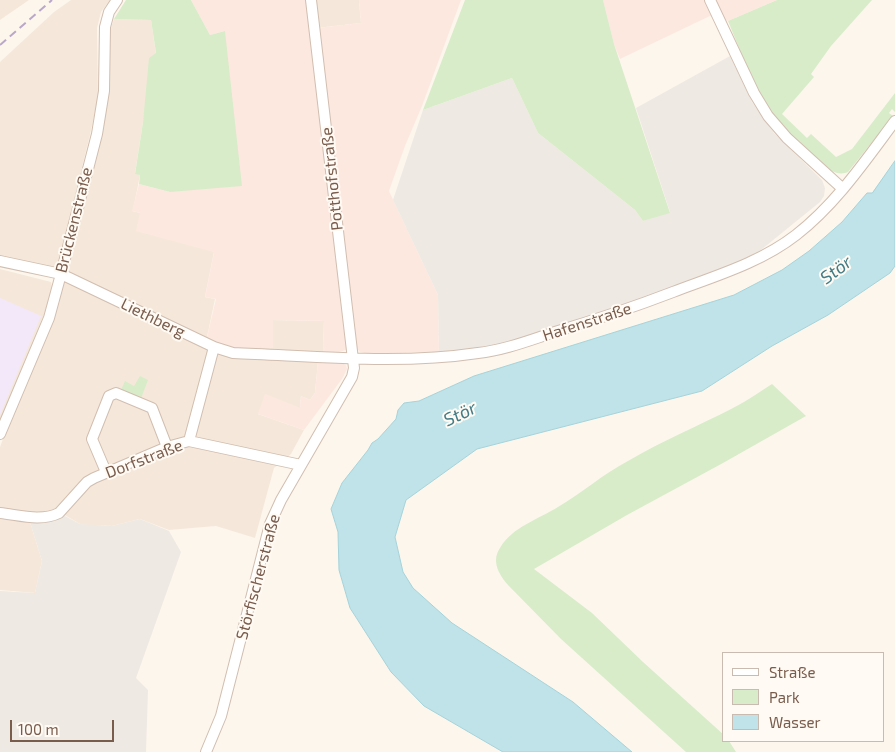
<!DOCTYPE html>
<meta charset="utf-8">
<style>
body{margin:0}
#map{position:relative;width:895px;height:752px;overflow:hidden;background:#fdf6ec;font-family:"Exo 2",sans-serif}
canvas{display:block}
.legend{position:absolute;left:722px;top:652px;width:162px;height:90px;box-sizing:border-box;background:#fffaf3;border:1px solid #cabbb1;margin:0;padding:6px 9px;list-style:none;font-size:15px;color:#7a5c4d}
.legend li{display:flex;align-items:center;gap:10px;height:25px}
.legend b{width:25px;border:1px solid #cabbb1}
.scale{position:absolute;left:10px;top:720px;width:104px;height:22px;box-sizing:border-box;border:2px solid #7a5c4d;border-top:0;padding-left:6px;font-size:15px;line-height:18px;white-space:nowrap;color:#7a5c4d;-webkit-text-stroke:4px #fffaf3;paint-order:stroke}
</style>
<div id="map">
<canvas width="895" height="752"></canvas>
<ul class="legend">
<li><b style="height:6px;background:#fff"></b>Straße</li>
<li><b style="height:14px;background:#d8ecc9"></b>Park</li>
<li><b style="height:14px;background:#bfe3e8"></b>Wasser</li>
</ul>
<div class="scale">100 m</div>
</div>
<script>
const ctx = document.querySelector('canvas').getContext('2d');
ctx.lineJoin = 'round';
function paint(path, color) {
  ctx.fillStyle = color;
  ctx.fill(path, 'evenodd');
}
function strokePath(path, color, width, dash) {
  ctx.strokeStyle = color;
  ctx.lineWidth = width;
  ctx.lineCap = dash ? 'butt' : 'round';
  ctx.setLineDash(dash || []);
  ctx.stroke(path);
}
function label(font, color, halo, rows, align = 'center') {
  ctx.font = font + ' "Exo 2",sans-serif';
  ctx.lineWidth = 4;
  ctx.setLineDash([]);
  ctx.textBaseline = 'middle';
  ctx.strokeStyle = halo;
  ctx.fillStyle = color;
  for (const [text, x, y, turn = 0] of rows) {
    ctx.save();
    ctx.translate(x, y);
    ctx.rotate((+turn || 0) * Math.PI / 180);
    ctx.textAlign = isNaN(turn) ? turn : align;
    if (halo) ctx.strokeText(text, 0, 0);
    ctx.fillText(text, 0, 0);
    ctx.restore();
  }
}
paint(new Path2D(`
 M0 0H29L0 20Z
 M71 0H110L101 12 97 28 98 97 90 135 56 272 0 257V62L54 12Z
 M313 0H359L361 23 317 28Z
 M114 19 151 20 156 54 143 122 135 173 140 175 133 211 140 213 214 252 205 297 215 299 207 337 273 348V320L324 321 323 352 318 361 315 393 310 400 301 396 300 408 258 414 304 430 291 454 274 468 255 538 216 526 169 530 140 519 112 526 87 525 80 524 56 510 38 513 0 508V447L15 406 55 316 70 258 84 195 110 31Z
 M0 269 51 282 52 287V295L41 322 0 425Z
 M0 518 30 522 42 561 35 593 0 590Z`), '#f5e8da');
paint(new Path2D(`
 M191 0H308L349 345 346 350 339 352H323L324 321 273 320V348L232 347 218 343 207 337 216 299 205 297 214 252 136 231 140 213 132 211 139 184 170 192 225 31 210 35Z
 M359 0H461L422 106 405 146 389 191 438 295 439 352 369 354 360 352 356 348 317 28 361 23Z
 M603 0H777L728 21 710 16 620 59 614 44Z
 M318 361 342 363 346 365 347 369 342 379 304 430 258 414 265 394 300 408 301 396 310 400 315 393Z`), '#fde8e0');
paint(new Path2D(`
 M730 56 752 102 774 133 822 180 825 188 824 196 820 202 751 258 654 295 525 337 492 346 439 352 438 295 393 200 423 110 512 78 538 133 635 210 643 221 670 212 636 108Z
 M63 515 80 524 112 526 140 519 169 531 181 552 136 678 148 690 146 752H0V591L35 593 42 561 30 522H48Z`), '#efe9e4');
paint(new Path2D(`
 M0 298 41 316 0 415Z`), '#f3e8fa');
paint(new Path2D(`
 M126 0H191L210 35 225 31 242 186 170 192 139 184 140 175 135 174 143 122 149 58 156 53 151 20 114 19Z
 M465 0H603L614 44 670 213 643 221 635 210 538 133 512 78 423 110Z
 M777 0H872L831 46 811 74 814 77 782 114 807 138 811 134 836 157 852 149 895 93V112L892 109 889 113 893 116 848 172C834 178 822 164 813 155 803 146 791 137 782 127 758 100 742 54 728 21Z
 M140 376 148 380 140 401 120 392 125 381 134 386Z
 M772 384 806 416 723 463 627 515 534 569 592 613 643 662 724 735V741H729L736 752H686L561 639 508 585C499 575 491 561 500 548 512 527 539 519 558 507 582 493 603 474 628 461 662 441 698 426 733 408 747 401 759 392 772 384Z`), '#d8ecc9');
const water = new Path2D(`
 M895 161V266L890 273 828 315 772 346 702 391 477 449 406 500 395 537 403 572 413 588 452 623 573 702 632 752H503L424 706 391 672 350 608 339 570 338 532 331 509 342 483 368 450 372 443 378 439 396 419 398 410 404 403 419 401 474 376 734 295 782 270 809 251 842 222 867 193H872Z`);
paint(water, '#bfe3e8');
strokePath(water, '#a5d3da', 1);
const minor = new Path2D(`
 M710 0 754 93 768 116 787 138 843 189
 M0 261 61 274 214 347 189 441
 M214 347 233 353C314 356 398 365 478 353 505 350 530 340 555 332 595 320 634 307 673 292 715 276 760 263 796 235 836 204 865 161 895 121
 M0 434 49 318 61 274 97 134 104 91 105 27 109 12 117 0
 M106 472 92 439 109 396 116 393 152 408 167 447
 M0 513C19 515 41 522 59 513L87 482 94 478 167 447 189 441 301 465
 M206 752 221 716 270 524 281 500 352 377 354 368 311 0`);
strokePath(minor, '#d1beb0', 12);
strokePath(minor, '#fff', 10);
strokePath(new Path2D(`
 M0 45 52 0`), '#b9a8c9', 2, [8, 5]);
label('16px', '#7a5c4d', '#fffaf3', [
 ["Potthofstraße",332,179,-96],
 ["Brückenstraße",74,220,-76],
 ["Liethberg",153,318,26],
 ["Hafenstraße",587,322,-18],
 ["Dorfstraße",144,459,-21],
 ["Störfischerstraße",258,577,-75]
]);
label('italic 18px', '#437c86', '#fffaf3', [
 ["Stör",836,270,-37],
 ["Stör",460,414,-26]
]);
</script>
